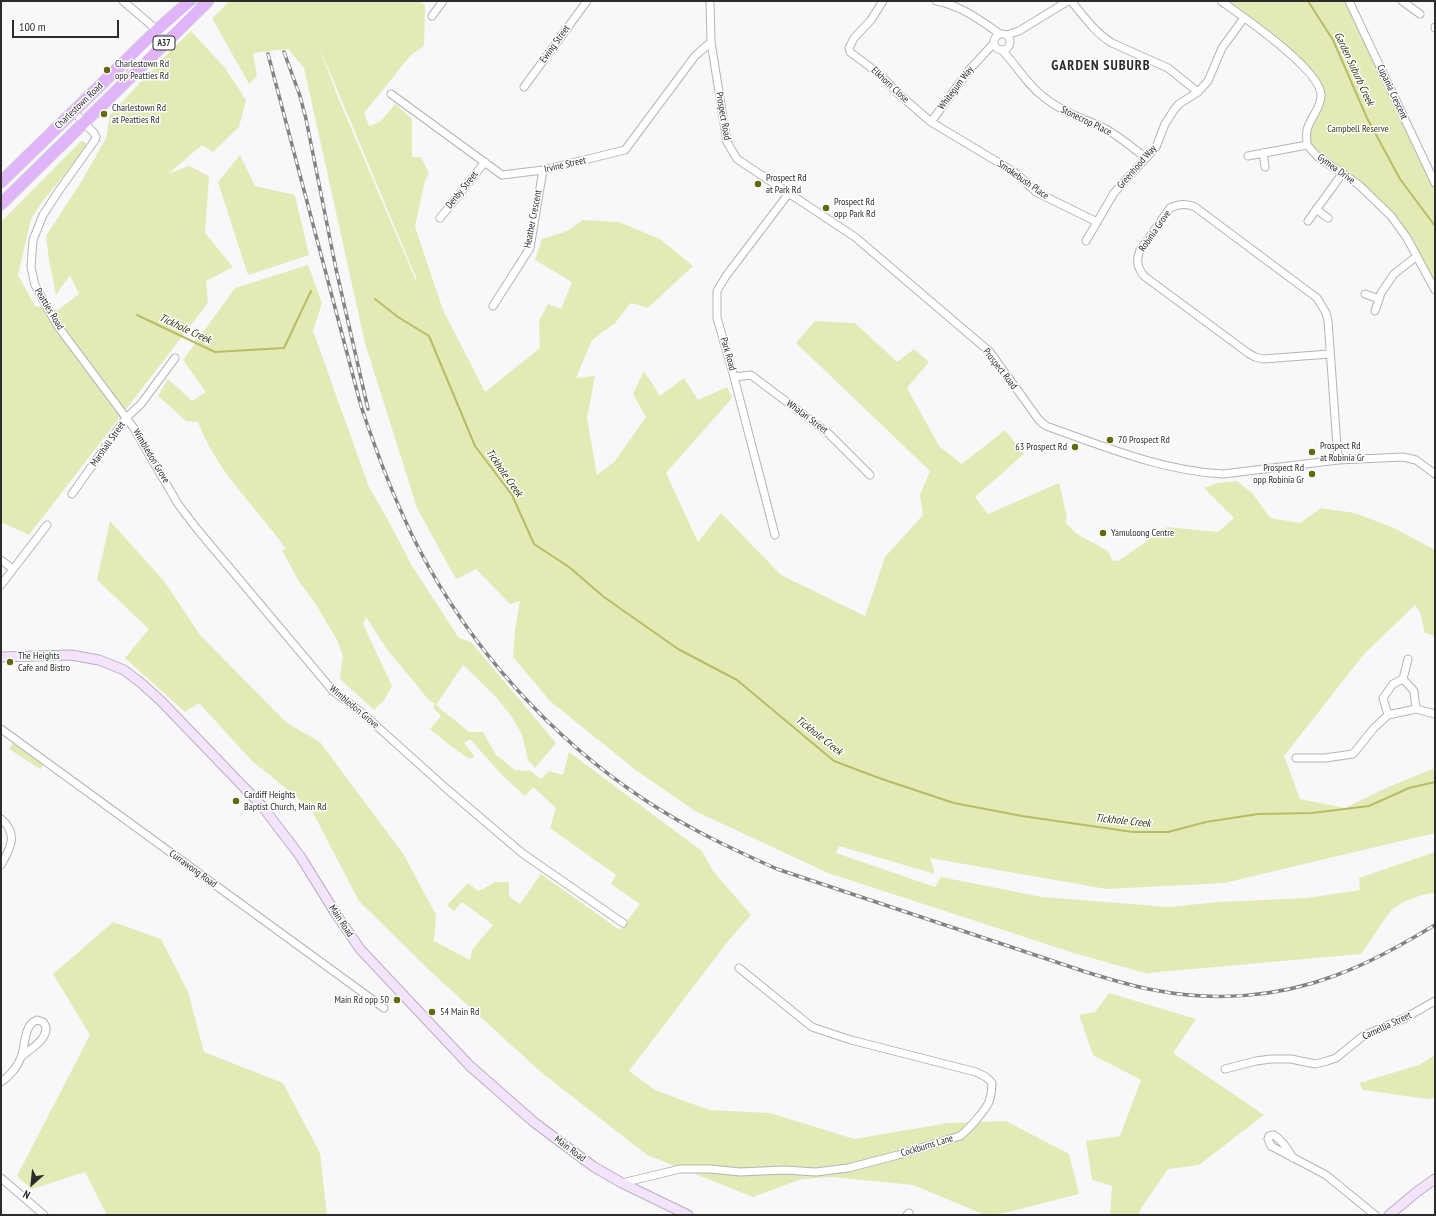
<!DOCTYPE html>
<style>
body{margin:0}
#map{position:relative;width:1436px;height:1216px;overflow:hidden;background:#f9f7fa;font-family:"PT Sans Narrow",sans-serif}
canvas{display:block}
.frame{position:absolute;inset:0;border:2px solid #2c2c2d;pointer-events:none}
.north{position:absolute;left:12px;top:1164px;width:40px;height:40px;-webkit-text-stroke:3px #fff;paint-order:stroke;rotate:207deg;font-size:11px;font-weight:700;line-height:16px;text-align:center;color:#2c2c2d}
.north::after{content:'';display:block;margin:auto;width:14px;height:18px;background:#2c2c2d;clip-path:polygon(50% 0,100% 100%,50% 72%,0 100%)}
.scale{position:absolute;left:12px;top:20px;width:107px;height:18px;box-sizing:border-box;border:2px solid #2c2c2d;border-top:0;padding-left:5px;font-size:12px;line-height:14px;white-space:nowrap;color:#2c2c2d;-webkit-text-stroke:3px #fff;paint-order:stroke}
</style>
<div id="map">
<canvas width="1436" height="1216"></canvas>
<div class="frame"></div>
<div class="north">N</div>
<div class="scale">100 m</div>
</div>
<script>
const ctx = document.querySelector('canvas').getContext('2d');
ctx.lineJoin = 'round';
function paint(path, color) {
  ctx.fillStyle = color;
  ctx.fill(path, 'evenodd');
}
function strokePath(path, color, width, dash) {
  ctx.strokeStyle = color;
  ctx.lineWidth = width;
  ctx.lineCap = dash ? 'butt' : 'round';
  ctx.setLineDash(dash || []);
  ctx.stroke(path);
}
function label(font, color, halo, rows, align = 'center') {
  ctx.font = font + ' "PT Sans Narrow",sans-serif';
  ctx.lineWidth = 3;
  ctx.setLineDash([]);
  ctx.textBaseline = 'middle';
  ctx.strokeStyle = halo;
  ctx.fillStyle = color;
  for (const [text, x, y, turn = 0] of rows) {
    ctx.save();
    ctx.translate(x, y);
    ctx.rotate((+turn || 0) * Math.PI / 180);
    ctx.textAlign = isNaN(turn) ? turn : align;
    if (halo) ctx.strokeText(text, 0, 0);
    ctx.fillText(text, 0, 0);
    ctx.restore();
  }
}
paint(new Path2D(`
 M230 1H420L425 5 424 46 411 55 364 113 369 126 380 122 395 104 412 119V157H421L429 174 425 180 415 227 443 310 485 392 540 348 539 321 548 304 561 309 572 282 535 260 542 239 567 231 583 220 619 222 660 239 693 266 648 308 631 303 615 323 592 340 576 378 595 376 587 418 597 475 615 461 646 417 633 394 644 371 660 396 684 378 698 400 727 387 732 398 666 473 698 542 721 513 781 575 865 616 885 557 923 515 920 495 930 471 796 343 815 321 855 323 897 362 914 349 929 362 907 388 939 446 962 464 1005 430 1024 454 975 497 988 514 1059 483 1067 517 1065 522 1077 534 1108 551 1112 560 1118 561 1167 527 1218 532 1234 518 1204 488 1217 483 1237 481 1253 494 1270 518 1300 523 1321 508 1355 513 1394 528 1435 550V636L1425 633 1420 612 1415 605 1364 654 1284 756 1300 799 1345 808 1388 787 1435 768V833L1224 883 1106 889 930 858 935 874 839 846 836 853 935 887 941 877 1042 897 1169 907 1218 902 1307 898 1360 890 1359 878 1435 852V893C1424 893 1400 902 1392 910 1382 921 1371 941 1361 954L1148 973 1152 975 1074 953 828 873 695 811 637 771 550 701 513 657 515 630 520 601 510 604 476 569 456 579 417 508 365 343 304 68 288 49 253 53 257 76 249 84 212 18ZM318 44 417 280 416 281 337 95Z
 M1221 1H1349L1435 183V290L1391 216 1307 145V130L1321 95 1300 62Z
 M191 31 225 68 246 100 239 127 213 152 202 145 168 174 189 166 209 176 205 233 233 267 206 281 208 303 29 535 1 522V222L81 141 85 142 87 147 42 202 31 219 18 275 35 306 58 310 79 294 70 275 56 295 49 260 46 236 83 179 106 138 110 115 161 60Z
 M240 155 255 186 295 195 309 255 248 275 218 182Z
 M308 265 322 303 313 331 369 487 388 520 412 566 459 638 471 642 556 743 535 768 528 760 522 735 512 717 495 696 463 665 436 705 469 732H483L496 755 515 770 531 771 541 779 549 771 563 775 569 752 702 851 713 871 751 915 729 940 629 1071 655 1090 709 1110 770 1113 854 1139 948 1123 1006 1121 1069 1154 1079 1194 1004 1213 985 1215 913 1185 832 1177 802 1179 753 1197 647 1155 542 1073 429 970 359 901 311 809 251 760 199 703 185 712 125 658 149 629 97 580 110 521 164 581 200 635 287 723 320 742 404 855 436 915 434 941 470 960 472 950 493 925 462 902 454 911 447 905 468 883 478 891 483 889 495 882H509V896L520 904 541 874 620 930 640 904 611 884 616 875 550 828 556 808 533 787 525 796 501 774 470 739 464 743 475 757 469 759 448 744 430 729 441 716 433 708 435 704 428 699 386 648 366 617 363 624 392 686 384 700 374 710 340 679 343 656 337 640 315 603 298 580 282 550 286 549C256 507 216 471 198 422L186 421 158 396 168 379 192 401 206 392 183 360 235 288Z
 M14 741 45 763 40 769 9 749Z
 M113 922 161 939 188 992 204 1052 283 1083 320 1153 327 1215H107L85 1172 32 1189 17 1176 90 1035 53 974Z
 M1109 993 1196 1019 1173 1053 1264 1115 1199 1165 1168 1169 1140 1210 1139 1215H1110L1112 1186 1092 1180 1086 1141 1120 1136 1141 1080 1093 1055 1079 1015 1095 1012Z
 M1435 1055V1097L1428 1099 1363 1090 1359 1083 1419 1065Z`), '#e4eab5');
strokePath(new Path2D(`
 M1308 1 1333 40 1367 118 1400 179 1435 226
 M375 299 398 317 429 336 475 446 512 495 534 544 569 567 604 597 678 649 737 680 834 761 879 778 954 803 1022 816 1133 832H1168L1206 822 1258 814 1312 813 1369 806 1409 788 1435 782
 M137 315 215 352 284 348 311 291`), '#b6be63', 2);
const minor = new Path2D(`
 M123 1 157 30
 M710 1 711 42 727 142 737 159 855 237 990 352 1039 420 1046 426C1103 446 1162 471 1223 474L1338 460 1403 457 1416 460 1435 474
 M883 1 871 20 854 38 849 48 850 52 878 73 901 96 931 122 1006 167 1017 174 1036 192 1097 222
 M936 1C960 5 980 20 1000 34
 M1071 1C1084 16 1095 33 1112 43L1168 68 1198 92
 M1221 1C1242 16 1322 70 1321 96 1321 108 1310 118 1307 130 1306 134 1307 140 1307 145L1317 156 1359 185 1391 216 1407 238 1435 290
 M1349 1 1435 183
 M1402 1 1420 14
 M432 16 443 1
 M1435 28V27
 M157 30 167 31 185 14 197 8
 M994 42a8 8 0 1 1 16 0a8 8 0 1 1-16 0Z
 M1007 35 1019 31 1068 1
 M1002 50C1017 66 1027 85 1045 98 1064 113 1085 119 1106 129 1120 137 1133 148 1146 158
 M129 76 134 66 155 38
 M524 87 587 1
 M391 94 502 175 543 170 625 150 695 56 711 42
 M74 112 94 133 96 137 95 140 58 192 43 215 33 240 31 267 35 285 57 325 133 427 178 504 197 529 333 691 361 712 448 790 522 853 623 923
 M931 122 970 69 994 43
 M1263 153 1265 167
 M1248 156 1307 145
 M1316 209 1328 218
 M440 218 485 162
 M1308 221 1342 174
 M1086 241 1114 193 1156 147 1165 124 1174 110 1179 104 1198 92 1208 81 1222 48 1244 18
 M1365 294 1379 299
 M493 306 530 248 543 170
 M1375 311 1381 293 1394 274 1417 256
 M1330 354 1263 359 1255 357 1248 353 1144 276C1137 267 1136 260 1140 250L1170 208C1178 204 1186 203 1195 207L1317 298 1326 313 1328 321 1338 460
 M734 377 751 375 828 433 870 475
 M72 494 126 418 141 404 175 358
 M775 535 734 377 717 318V291L726 276 789 193
 M1 560 13 569
 M1 585 47 525
 M1403 679 1408 659
 M1388 715 1383 698 1393 684 1403 679 1414 691 1416 709
 M1 729 384 1008
 M1296 758H1325L1353 754 1374 728 1388 715 1416 709 1435 714
 M1 819C19 834 10 849 1 865
 M1225 1069 1256 1061 1271 1059H1291L1315 1064 1327 1061 1336 1058 1363 1036 1405 1018 1435 1001
 M1 1082C9 1077 18 1066 21 1057 26 1046 23 1025 37 1020L43 1022C54 1035 31 1049 22 1056
 M1293 1158C1288 1149 1283 1141 1274 1135L1269 1136 1268 1139 1271 1146 1326 1175 1375 1215
 M1 1178 44 1215
 M622 1183 680 1169H710L740 1172 784 1170 816 1172 848 1168 898 1155 960 1136C969 1129 984 1112 989 1102 991 1096 992 1089 992 1083L986 1077 976 1072 851 1040 812 1027 739 968
 M907 1215 909 1213`);
const secondary = new Path2D(`
 M1 657 71 655 99 660 124 670 141 683 161 701 262 806 300 856 336 914 360 949 470 1066 535 1123 594 1167 622 1183 688 1215
 M1389 1215 1418 1191 1435 1179`);
const trunk = new Path2D(`
 M1 182 157 30 190 1
 M1 204 208 1`);
strokePath(minor, '#b5b4b6', 9);
strokePath(secondary, '#b5b4b6', 11);
strokePath(trunk, '#d5d5d5', 13);
strokePath(minor, '#fff', 7);
strokePath(secondary, '#f4e3fd', 9);
strokePath(trunk, '#e0b4fa', 11);
const rail = new Path2D(`
 M284 52 300 96 306 119 336 269 368 409
 M268 54 361 406C377 454 395 502 418 547 470 648 551 738 645 800 687 828 732 849 777 869L1086 972C1109 979 1131 986 1154 990 1214 1002 1278 997 1334 976 1370 963 1403 944 1435 925`);
strokePath(rail, '#838284', 3.5);
strokePath(rail, '#fff', 2, [6]);
for (const [x, y, r, color] of [
 [107,70,4,"#636807"],
 [104,114,4,"#636807"],
 [758,184,4,"#636807"],
 [826,208,4,"#636807"],
 [1110,440,4,"#636807"],
 [1075,447,4,"#636807"],
 [1312,452,4,"#636807"],
 [1312,474,4,"#636807"],
 [1103,533,4,"#636807"],
 [10,662,4,"#636807"],
 [236,801,4,"#636807"],
 [397,1000,4,"#636807"],
 [432,1012,4,"#636807"]
]) {
  const dot = new Path2D();
  dot.arc(x, y, r, 0, 2 * Math.PI);
  ctx.fillStyle = color;
  ctx.fill(dot);
  strokePath(dot, '#fff', 1.5);
}
for (const [x, y, w] of [
 [164,43,22]
]) {
  const box = new Path2D();
  box.roundRect(x - w / 2, y - 7, w, 14, 3);
  ctx.fillStyle = '#fff';
  ctx.fill(box);
  strokePath(box, '#2c2c2d', 1);
}
label('bold 9px', '#2c2c2d', null, [
 ["A37",164,43]
]);
label('10px', '#2c2c2d', '#fff', [
 ["Ewing Street",555,44,-54],
 ["Elkhorn Close",890,85,43],
 ["Whitegum Way",956,88,-53],
 ["Cupania Crescent",1392,92,65],
 ["Charlestown Road",79,106,-44],
 ["Prospect Road",723,116,80],
 ["Stonecrop Place",1086,121,26],
 ["Irvine Street",565,165,-13],
 ["Greenhood Way",1137,167,-49],
 ["Gymea Drive",1336,169,36],
 ["Smokebush Place",1023,180,35],
 ["Denby Street",462,190,-51],
 ["Heather Crescent",533,219,-79],
 ["Robinia Grove",1155,231,-55],
 ["Peatties Road",49,309,59],
 ["Park Road",728,354,74],
 ["Prospect Road",1000,369,52],
 ["Whalan Street",807,417,37],
 ["Marshall Street",108,444,-55],
 ["Wimbledon Grove",151,456,59],
 ["Wimbledon Grove",354,707,40],
 ["Currawong Road",193,869,36],
 ["Main Road",341,921,57],
 ["Camellia Street",1387,1026,-25],
 ["Cockburns Lane",927,1146,-17],
 ["Main Road",570,1149,37]
]);
label('10px', '#2c2c2d', '#fff', [
 ["Charlestown Rd",115,64],
 ["opp Peatties Rd",115,76],
 ["Charlestown Rd",112,108],
 ["at Peatties Rd",112,120],
 ["Prospect Rd",766,178],
 ["at Park Rd",766,190],
 ["Prospect Rd",834,202],
 ["opp Park Rd",834,214],
 ["70 Prospect Rd",1118,440],
 ["Prospect Rd",1320,446],
 ["at Robinia Gr",1320,458],
 ["63 Prospect Rd",1067,447,"right"],
 ["Prospect Rd",1304,468,"right"],
 ["opp Robinia Gr",1304,480,"right"],
 ["Yamuloong Centre",1111,533],
 ["The Heights",18,656],
 ["Cafe and Bistro",18,668],
 ["Cardiff Heights",244,795],
 ["Baptist Church, Main Rd",244,807],
 ["Main Rd opp 50",389,1000,"right"],
 ["54 Main Rd",440,1012]
], 'left');
label('10px', '#393c15', '#fff', [
 ["Campbell Reserve",1358,129]
]);
label('italic 11px', '#343710', '#fff', [
 ["Garden Suburb Creek",1354,69,65],
 ["Tickhole Creek",185,329,25],
 ["Tickhole Creek",504,473,55],
 ["Tickhole Creek",819,736,38],
 ["Tickhole Creek",1123,821,6]
]);
ctx.letterSpacing = '1px';
label('bold 14px', '#2c2c2d', '#fff', [
 ["GARDEN SUBURB",1101,66]
]);
ctx.letterSpacing = '0px';
</script>
